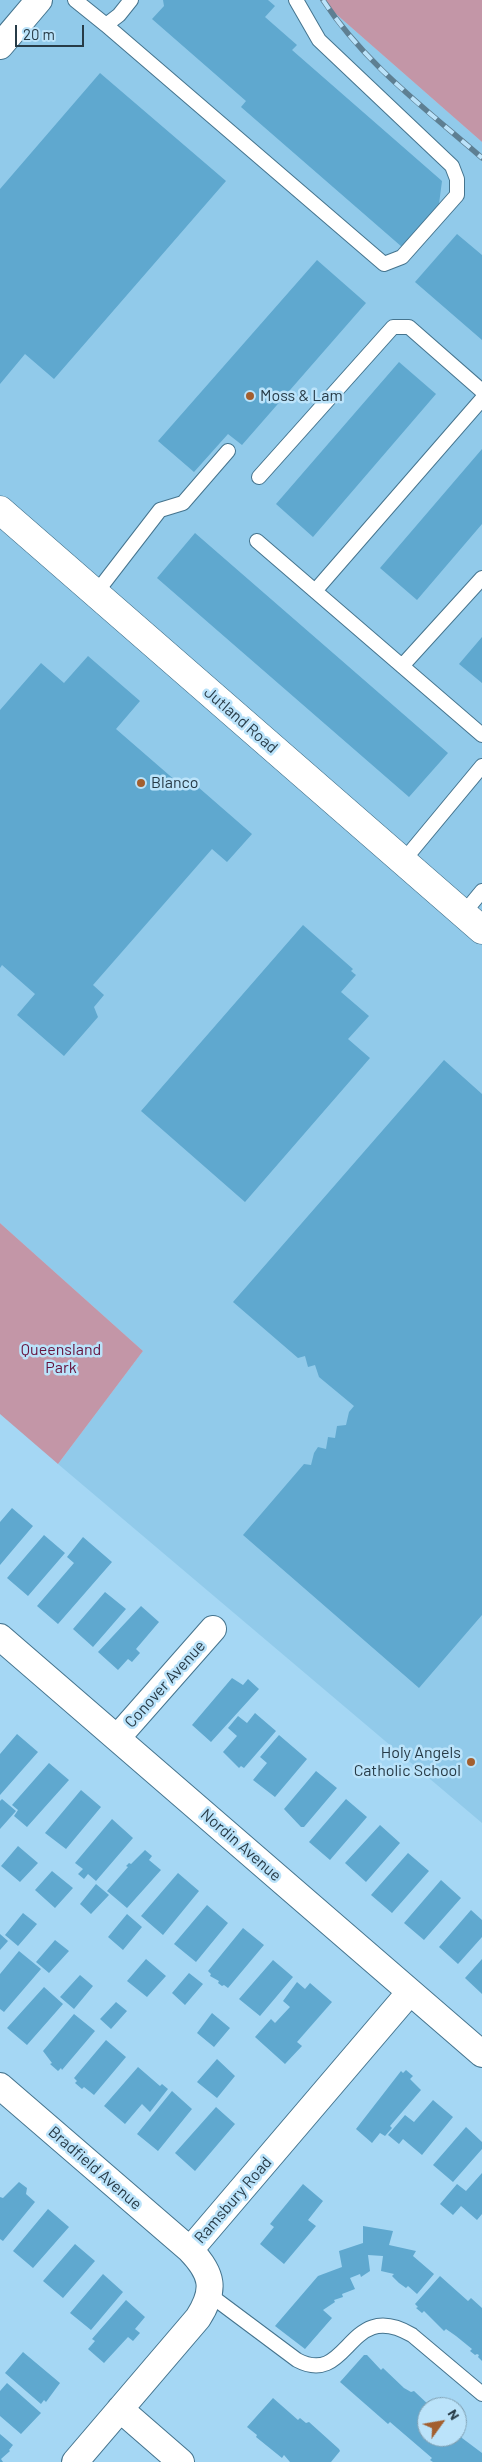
<!DOCTYPE html>
<style>
body{margin:0}
#map{position:relative;width:482px;height:2462px;overflow:hidden;background:#a5d7f4;font-family:Barlow,sans-serif}
canvas{display:block}
.north{position:absolute;left:417px;top:2397px;width:50px;height:50px;box-sizing:border-box;background:#bbe3fa;border:1px solid #80a0b2;border-radius:50%;rotate:58deg;font-size:14px;font-weight:700;line-height:20px;text-align:center;color:#273b47}
.north::after{content:'';display:block;margin:auto;width:18px;height:22px;background:#a35f2f;clip-path:polygon(50% 0,100% 100%,50% 72%,0 100%)}
.scale{position:absolute;left:15px;top:25px;width:69px;height:22px;box-sizing:border-box;border:2px solid #273b47;border-top:0;padding-left:6px;font-size:15px;line-height:18px;white-space:nowrap;color:#273b47;-webkit-text-stroke:4px #bbe3fa;paint-order:stroke}
</style>
<div id="map">
<canvas width="482" height="2462"></canvas>
<div class="north">N</div>
<div class="scale">20 m</div>
</div>
<script>
const ctx = document.querySelector('canvas').getContext('2d');
ctx.lineJoin = 'round';
function paint(path, color) {
  ctx.fillStyle = color;
  ctx.fill(path, 'evenodd');
}
function strokePath(path, color, width, dash) {
  ctx.strokeStyle = color;
  ctx.lineWidth = width;
  ctx.lineCap = dash ? 'butt' : 'round';
  ctx.setLineDash(dash || []);
  ctx.stroke(path);
}
function label(font, color, halo, rows, align = 'center') {
  ctx.font = font + ' Barlow,sans-serif';
  ctx.lineWidth = 5;
  ctx.setLineDash([]);
  ctx.textBaseline = 'middle';
  ctx.strokeStyle = halo;
  ctx.fillStyle = color;
  for (const [text, x, y, turn = 0] of rows) {
    ctx.save();
    ctx.translate(x, y);
    ctx.rotate((+turn || 0) * Math.PI / 180);
    ctx.textAlign = isNaN(turn) ? turn : align;
    if (halo) ctx.strokeText(text, 0, 0);
    ctx.fillText(text, 0, 0);
    ctx.restore();
  }
}
paint(new Path2D(`
 M0 0H320L482 142V1823L58 1464 143 1351 0 1223Z`), '#91caea');
paint(new Path2D(`
 M320 0H482V142Z
 M0 1223 143 1351 58 1464 0 1414Z`), '#c396a7');
paint(new Path2D(`
 M163 0H268L275 6 265 17 297 45 292 50 442 181 439 204 402 247 241 107 246 101 152 19 164 6Z
 M100 73 226 181 54 379 25 354 0 384V189Z
 M457 234 482 255V340L415 282Z
 M317 260 366 303 242 445 228 434 194 472 158 441Z
 M399 362 436 394 313 537 276 504Z
 M482 449V524L417 600 380 568Z
 M195 533 448 753 409 797 157 578Z
 M482 637V683L459 664Z
 M88 656 140 701 116 729 184 788 190 780 252 834 227 862 212 849 93 985 104 995 94 1007 98 1017 64 1056 17 1015 35 994 2 965 0 968V710L41 663 64 683Z
 M303 925 353 969 351 971 356 975 341 992 369 1016 348 1039 370 1058 245 1202 141 1111Z
 M444 1060 482 1094V1615L419 1688 243 1535 304 1464 311 1465 314 1453 318 1447 326 1449 328 1437 335 1438 337 1426 346 1425 349 1412 354 1406 319 1377 315 1365 308 1367 305 1356 298 1358 233 1302Z
 M12 1508 33 1526 0 1565V1522Z
 M44 1535 65 1553 28 1596 7 1578Z
 M83 1537 112 1562 58 1624 37 1606 74 1563 67 1557Z
 M105 1592 126 1609 93 1647 73 1629Z
 M141 1606 159 1622 136 1649 140 1653 132 1662 128 1659 118 1670 98 1652Z
 M232 1678 243 1685 248 1679 259 1689 211 1742 192 1725Z
 M255 1713 276 1731 244 1768 241 1766 239 1768 223 1752 237 1736 228 1728 238 1716 247 1723Z
 M17 1734 38 1752 0 1795V1754Z
 M279 1735 307 1759 275 1797 253 1780 267 1763 260 1757Z
 M49 1763 69 1780 27 1827 14 1816 18 1810 12 1805Z
 M316 1771 337 1788 304 1827H301L284 1809Z
 M81 1790 101 1807 66 1849 45 1833Z
 M2 1799 16 1811 0 1829V1801Z
 M346 1799 367 1817 330 1860 309 1842Z
 M112 1819 133 1838 96 1881 88 1874 84 1879 78 1874 83 1869 75 1863Z
 M380 1825 400 1843 366 1882 345 1863Z
 M18 1846 38 1863 20 1882 1 1866Z
 M145 1850 152 1856 149 1860 161 1870 127 1908 107 1891 128 1867 126 1866 129 1863 131 1864Z
 M408 1853 429 1871 392 1913 371 1895Z
 M52 1871 73 1888 55 1908 35 1890Z
 M178 1873 199 1891 163 1935 141 1916Z
 M441 1880 461 1898 424 1940 404 1923Z
 M96 1884 109 1895 91 1914 80 1904Z
 M207 1905 228 1923 196 1962 174 1944Z
 M471 1910 482 1920V1937L458 1964 439 1947Z
 M23 1913 37 1924 18 1946 5 1935Z
 M127 1914 142 1927 123 1950 108 1937Z
 M243 1928 264 1945 228 1988 224 1985 222 1986 218 1983 219 1981 210 1976 211 1974 208 1971Z
 M0 1934 8 1941 0 1950Z
 M55 1940 69 1951 49 1973 36 1962Z
 M19 1951 41 1969 4 2012 0 2009V1974Z
 M146 1959 166 1976 147 1997 127 1981Z
 M482 1959V1994L465 1978Z
 M273 1960 293 1977 260 2016 239 1999Z
 M189 1973 203 1984 185 2005 172 1993Z
 M80 1975 93 1986 74 2009 60 1997Z
 M297 1982 305 1989 310 1983 332 2002 297 2042 302 2046 285 2064 255 2037 271 2019 275 2023 290 2007 283 2001Z
 M44 1987 63 2004 27 2045 7 2028Z
 M116 2002 127 2011 111 2029 100 2019Z
 M212 2013 230 2028 214 2047 197 2033Z
 M74 2014 95 2031 62 2070 61 2068 58 2071 50 2064 52 2063 43 2051Z
 M106 2040 126 2057 94 2095 84 2087 82 2089 75 2083 77 2081 74 2078Z
 M217 2059 235 2076 217 2098 197 2082Z
 M138 2067 160 2086 162 2084 168 2089 150 2112 142 2104 125 2124 104 2106Z
 M406 2070 413 2076 410 2079 421 2090 390 2126 392 2128 385 2136 380 2133 372 2143 356 2129 401 2071 403 2073Z
 M172 2091 192 2109 158 2151 137 2134Z
 M433 2100 453 2117 422 2155 403 2139 399 2144 388 2135 405 2115 414 2122Z
 M216 2107 235 2124 195 2171 175 2153Z
 M466 2127 482 2142V2149L453 2182 433 2165Z
 M482 2173V2214L477 2220 461 2206 453 2215 440 2204 457 2184 466 2191Z
 M19 2182 27 2188 26 2194 35 2202 3 2241 0 2239V2197L3 2198Z
 M303 2184 323 2201 308 2220 316 2226 284 2264 260 2244 274 2227 270 2224Z
 M48 2209 69 2227 33 2268 13 2251Z
 M363 2226 393 2231 389 2245 416 2251 413 2256 434 2274 417 2294 408 2286 406 2288 399 2283 392 2276 394 2274 381 2271 383 2256 368 2255 370 2271 361 2277 360 2274 350 2278 355 2289 342 2294 343 2297 334 2300 335 2302 323 2310 332 2318 305 2349 275 2326 318 2276 342 2267 339 2251 363 2243Z
 M75 2244 95 2261 63 2298 43 2281Z
 M103 2274 123 2292 91 2330 70 2313Z
 M440 2276 468 2301 471 2298 482 2308V2361L478 2357 479 2355 477 2354 475 2355 470 2351 472 2349 456 2336 446 2329 444 2331 424 2311 422 2313 416 2308 418 2307 415 2304Z
 M126 2300 145 2317 135 2329 140 2333 133 2341 128 2337 104 2363 88 2349 95 2341 92 2339Z
 M23 2352 60 2383 46 2402 44 2400 41 2404 5 2373Z
 M364 2355H367L381 2370 383 2368 404 2388 411 2392 414 2391 431 2407H427V2437H457V2430L462 2438 482 2453V2462H433L430 2460 432 2458 390 2422 388 2424 340 2382Z
 M7 2383 41 2413 21 2434 0 2416V2391Z
 M273 2398 298 2420 300 2418 306 2423 309 2422 339 2449 340 2451 331 2462H290L284 2455 282 2458 256 2437 257 2435 247 2427Z
 M0 2434 13 2445 9 2450 10 2451 1 2459 3 2462H0Z`), '#5fa8cf');
const service = new Path2D(`
 M75 0 106 25 119 15 131 0
 M106 25 384 264 402 257 457 195V179L452 166 319 40 296 0
 M259 477 393 327H409L482 391
 M257 541 482 735
 M315 591 482 399
 M96 593 160 510 183 503 228 451
 M402 666 482 578
 M404 860 482 766
 M463 914 482 891
 M210 2295 297 2360C350 2388 347 2297 412 2335L482 2394`);
const minor = new Path2D(`
 M0 46 39 0
 M0 1637 482 2054
 M117 1738 213 1629
 M0 2086 190 2250C213 2274 216 2290 198 2318L75 2462
 M190 2250 410 1992
 M120 2409 181 2462`);
const tertiary = new Path2D(`
 M0 510 482 930`);
strokePath(service, '#45748e', 16);
strokePath(minor, '#45748e', 28);
strokePath(tertiary, '#45748e', 29);
strokePath(service, '#fff', 14);
strokePath(minor, '#fff', 26);
strokePath(tertiary, '#fff', 28);
const rail = new Path2D(`
 M323 0C364 63 426 109 482 158`);
strokePath(rail, '#5e7f92', 5.5);
strokePath(rail, '#bbe3fa', 4, [11]);
for (const [x, y, r, color] of [
 [250,396,5,"#a35f2f"],
 [141,783,5,"#a35f2f"],
 [471,1762,5,"#a35f2f"]
]) {
  const dot = new Path2D();
  dot.arc(x, y, r, 0, 2 * Math.PI);
  ctx.fillStyle = color;
  ctx.fill(dot);
  strokePath(dot, '#bbe3fa', 2);
}
label('16px', '#273b47', '#bbe3fa', [
 ["Moss & Lam",260,396],
 ["Blanco",151,783],
 ["Holy Angels",461,1753,"right"],
 ["Catholic School",461,1771,"right"]
], 'left');
label('16px', '#273b47', '#bbe3fa', [
 ["Jutland Road",241,720,41],
 ["Conover Avenue",165,1684,-48],
 ["Nordin Avenue",241,1845,41],
 ["Bradfield Avenue",95,2168,41],
 ["Ramsbury Road",233,2200,-49]
]);
label('16px', '#66133e', '#bbe3fa', [
 ["Queensland",61,1350],
 ["Park",61,1368]
]);
</script>
